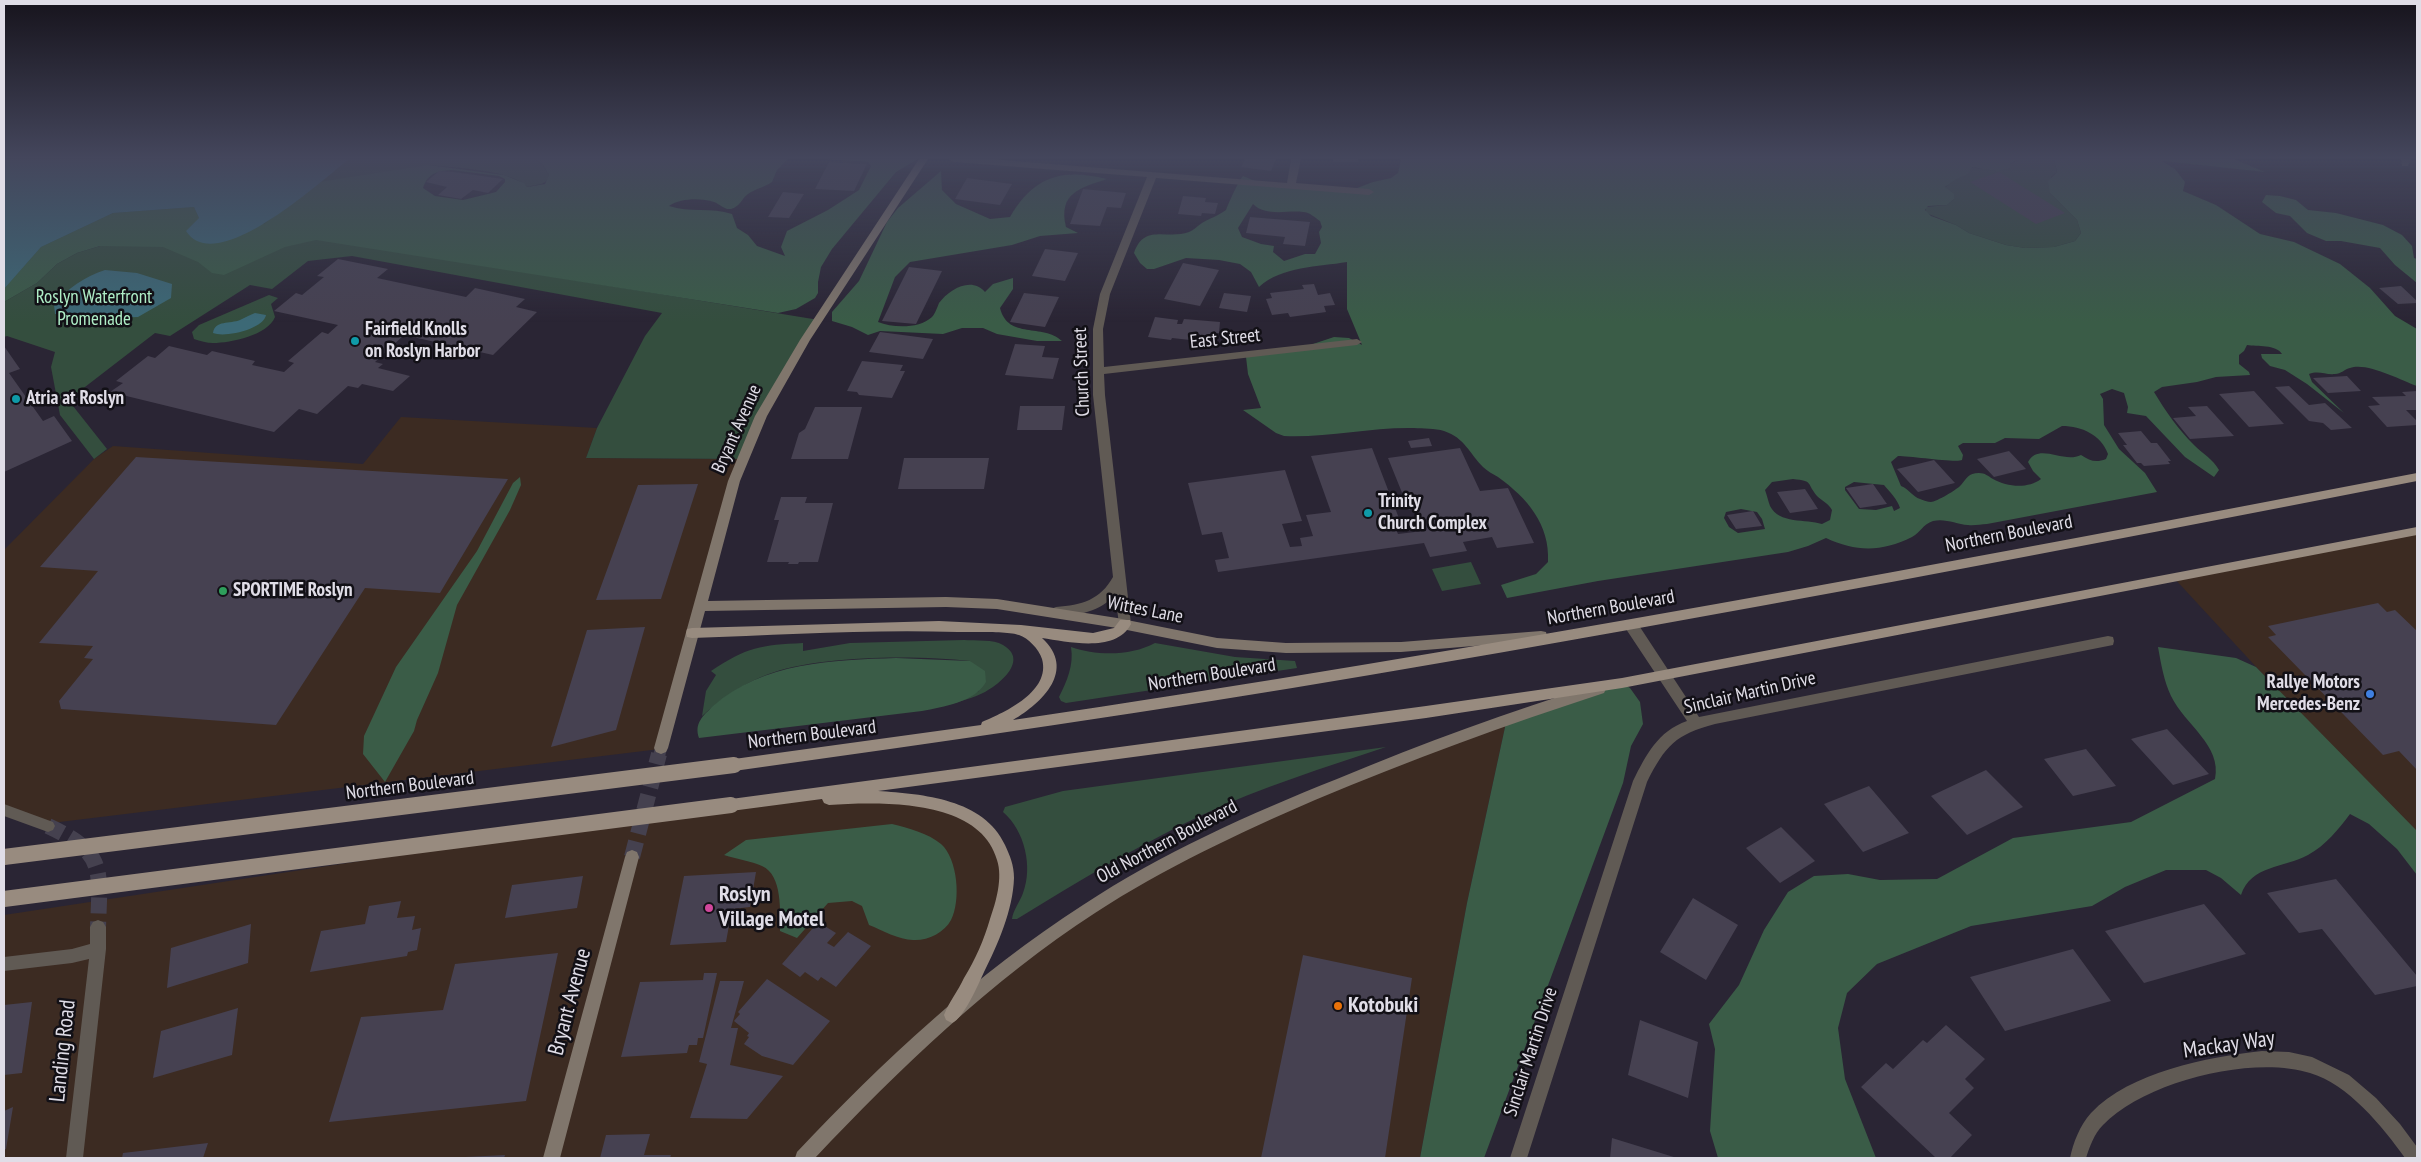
<!DOCTYPE html>
<style>
body{margin:0}
#map{position:relative;width:2421px;height:1162px;overflow:hidden;background:#2a2534;font-family:"PT Sans Narrow",sans-serif}
canvas{display:block}
.frame{position:absolute;inset:0;border:5px solid #e0dde7;pointer-events:none}
</style>
<div id="map">
<canvas width="2421" height="1162"></canvas>
<div class="frame"></div>
</div>
<script>
const ctx = document.querySelector('canvas').getContext('2d');
ctx.lineJoin = 'round';
function paint(path, color) {
  ctx.fillStyle = color;
  ctx.fill(path, 'evenodd');
}
function strokePath(path, color, width, dash) {
  ctx.strokeStyle = color;
  ctx.lineWidth = width;
  ctx.lineCap = dash ? 'butt' : 'round';
  ctx.setLineDash(dash || []);
  ctx.stroke(path);
}
function label(font, color, halo, rows, align = 'center') {
  ctx.font = font + ' "PT Sans Narrow",sans-serif';
  ctx.lineWidth = 5;
  ctx.setLineDash([]);
  ctx.textBaseline = 'middle';
  ctx.strokeStyle = halo;
  ctx.fillStyle = color;
  for (const [text, x, y, turn = 0] of rows) {
    ctx.save();
    ctx.translate(x, y);
    ctx.rotate((+turn || 0) * Math.PI / 180);
    ctx.textAlign = isNaN(turn) ? turn : align;
    if (halo) ctx.strokeText(text, 0, 0);
    ctx.fillText(text, 0, 0);
    ctx.restore();
  }
}
paint(new Path2D(`
 M401 417 597 428 586 458 742 459 660 749 43 824 4 810V550L94 459 113 446 363 464Z
 M2417 531V841L2174 578Z
 M1507 718 1467 903 1420 1158H4V915L731 805 840 798 934 803 988 829 1006 875 968 989 1193 848Z`), '#3c2b22');
paint(new Path2D(`
 M4 159H535L543 165 549 175C548 186 536 184 527 187 511 169 452 168 429 165L316 238 819 320 742 459 586 458 597 428 645 336 662 313 352 256 308 261 272 289 250 285 170 336 155 333 72 397 73 406 107 449 94 459 60 415 51 367 55 352 7 336 4 337V302L37 283 57 264 77 253 100 246 113 213 4 289Z
 M2018 159H2054L2057 172 2051 177 2050 193 2077 220 2081 233 2075 241 2054 247 2025 248 2006 245 1969 233 1956 225 1926 213V207L1947 205 1954 199 1945 188C1952 178 1962 177 1971 167 1985 170 2006 170 2018 159Z
 M269 295 278 298 271 304 275 317C268 335 231 343 213 343 207 343 200 341 194 339L192 332 199 325Z
 M1471 562 1481 584 1442 591 1432 569Z
 M964 640C976 641 993 639 1003 645 1029 660 1000 684 985 692 974 698 960 701 948 705L979 691 970 661C915 655 817 655 766 675 742 684 720 700 702 716L706 691 716 675 711 671C747 647 761 645 803 643V651L850 643Z
 M1155 643 1235 657 1295 661 1297 668 1066 703 1061 701 1059 697C1067 681 1074 665 1071 647 1097 656 1131 656 1155 643Z
 M1386 747C1324 768 1261 787 1202 815 1137 846 1077 882 1017 919H1012C1013 910 1020 902 1023 893 1033 867 1025 831 1003 812L1005 807 1063 791Z`), '#344e3e');
paint(new Path2D(`
 M535 159H788L777 170 772 182C765 187 755 189 748 194 741 199 741 206 731 209 724 210 720 204 714 202 701 198 681 198 669 206 689 213 712 207 732 214L737 228 748 235 757 246 785 256 781 247 787 231 828 210 859 190 871 166 868 162 825 159H918L896 172 832 249 821 267 818 282V293L815 298 796 309 778 313 316 240 285 247 224 275 212 273 198 262 163 247 100 246 77 253 57 264 37 283 4 302V289L41 247 113 213 194 207 199 218 264 224 319 182 429 165 504 175 524 183 527 187 545 184 549 175 543 165ZM452 170 499 176 505 179V182L496 192 463 200 435 196 423 188C428 173 437 171 452 170Z
 M1401 159H2018L2010 164V168C1999 173 1983 169 1972 167L1968 174 1956 179 1945 187 1954 194V199L1947 205 1928 206 1925 210 1931 216 1956 225 1969 233 2006 245 2025 248 2054 247 2075 241 2081 233 2077 220 2050 193 2048 181 2057 172 2054 159H2234L2265 172 2162 161 2175 169 2185 182 2183 191 2216 205 2260 234 2294 242 2340 264 2370 288 2395 316 2417 329V386C2400 380 2367 362 2350 368 2345 369 2341 374 2335 374 2325 375 2319 370 2309 374L2312 382 2344 413 2307 384 2285 370 2270 366 2262 358 2261 354H2282C2276 344 2257 347 2247 345L2244 351 2239 355V364L2249 372 2250 375 2216 377 2197 382 2162 387 2154 392C2166 412 2178 429 2194 445 2203 454 2213 459 2219 470L2214 477 2185 457 2146 416 2127 413 2128 407 2124 393 2112 389 2100 394 2103 399 2104 425 2119 449 2145 473 2157 492 1987 524C1981 524 1974 526 1968 525 1956 524 1945 518 1933 521 1923 524 1920 533 1912 537 1882 552 1856 552 1826 538L1808 546 1788 552 1598 581 1507 598 1501 585 1536 574 1548 562C1550 524 1527 498 1498 477 1493 474 1487 471 1483 467 1469 453 1465 438 1444 431 1435 428 1423 429 1414 428 1371 427 1325 438 1284 436L1276 433 1243 410 1261 408 1248 374 1246 357 1307 346 1334 337 1349 338 1362 345 1347 309V262C1318 267 1282 266 1259 287L1251 272 1240 264 1219 260 1186 258 1154 269H1147L1140 263 1134 253C1144 223 1167 240 1189 232 1194 230 1197 226 1202 223 1210 218 1218 216 1226 210 1228 204 1239 180 1243 176L1255 181 1352 190 1373 182 1391 178 1398 173ZM1253 204C1266 217 1287 210 1303 212 1310 212 1315 218 1320 221L1322 227 1319 232 1321 243 1315 254H1305L1284 261 1273 252 1274 246 1261 244 1242 237 1238 228ZM2062 426C2082 426 2101 435 2108 454L2106 459C2096 463 2090 461 2081 455 2063 464 2039 442 2028 462L2033 471 2041 479C2028 489 2007 487 1993 479 1988 476 1985 473 1979 473 1968 473 1967 478 1961 485 1958 489 1936 502 1931 502 1928 502 1923 500 1920 499 1913 497 1909 489 1901 486L1891 462 1898 456C1910 456 1957 463 1962 460L1963 455 1958 446 1963 443H1995L2005 438 2039 439ZM1793 479C1814 481 1806 483 1817 496 1822 501 1828 503 1832 510L1830 520 1822 524C1806 519 1779 524 1770 506 1768 501 1767 495 1765 490L1772 482ZM1854 482 1884 485C1889 491 1898 500 1900 508L1894 511 1892 506 1876 510 1859 509 1845 490V487ZM1741 509 1757 512 1762 519 1765 529 1738 533 1729 527 1724 518 1726 512Z
 M941 171 942 190 956 204 990 219 1010 217C1034 176 1062 168 1107 179 1080 188 1058 193 1066 227L1078 233 1040 236 1012 245 910 262 895 277 878 322C893 328 919 329 932 317 935 314 937 308 939 303 949 289 972 276 985 292L993 284 1013 278V289L1000 308C1008 340 1043 323 1062 341H1037L997 334 983 328H962L943 334 880 331 868 335 852 327 832 321V312L859 281 887 222 898 208Z
 M2266 195 2280 196 2296 200 2308 210 2336 213 2383 225 2402 235 2412 246 2414 258 2417 259V283L2395 265 2380 248 2341 241H2326L2307 233 2290 216 2276 213 2262 202Z
 M520 477 521 485 510 510 457 605 438 673 417 720 414 731 385 782 363 754 364 736 396 667 477 551 513 483Z
 M2158 647 2236 658 2256 667 2417 831V875L2397 849 2369 824 2350 814C2338 830 2326 845 2308 855 2284 868 2251 865 2241 895L2221 878 2206 870H2166L2125 887 2092 906 1971 926 1877 964 1847 993 1838 1028 1845 1079 1876 1158H1718L1710 1131 1715 1049 1709 1024 1739 985 1764 930 1788 892 1814 876 1848 874 1880 880 1937 879 2013 838 2131 822 2215 779C2222 745 2185 725 2171 696 2164 681 2161 664 2158 647Z
 M896 658 970 661 985 671 986 682C975 702 943 707 922 711L699 738C694 723 703 716 713 706 763 662 833 660 896 658Z
 M1622 683 1630 688 1640 702 1643 724 1631 746 1623 783 1484 1158H1420L1467 903 1507 718Z
 M892 824C908 828 928 833 941 844 958 859 961 901 951 920 944 933 927 941 913 940 899 940 882 930 869 925L862 906 852 901 828 903 797 938 780 931C780 913 783 875 762 866 751 861 737 859 724 855L746 840Z`), '#3a5c47');
paint(new Path2D(`
 M4 159H349C321 181 216 278 186 231L199 218 194 207 113 213 41 247 4 289Z
 M105 270 137 273 172 284 171 298 138 317 83 319 55 314 54 305C68 288 84 277 105 270Z
 M255 313 266 315C264 329 225 338 213 333 215 320 230 324 240 320 245 318 249 315 255 313Z`), '#3c6976');
paint(new Path2D(`
 M1245 159H1276L1271 171 1241 167Z
 M1333 159H1358V162H1333Z
 M829 162 867 164 854 191 815 189Z
 M439 171 454 172 503 179 488 193 473 190 461 199 438 195 447 187 426 182Z
 M1999 172 2065 213 2036 224 1970 182Z
 M967 178 1012 184 1000 205 955 199Z
 M1083 189 1126 193 1121 208 1107 207 1100 226 1070 224Z
 M783 192 804 194 789 218 768 217Z
 M1183 196 1206 198 1205 202 1218 203 1215 214 1202 213 1201 216 1178 214Z
 M1250 217 1310 222 1305 246 1283 244 1285 237 1246 233Z
 M1045 249 1078 253 1065 281 1032 276Z
 M338 259 388 269 377 278 466 297 475 288 525 299 516 307 537 312 493 355 404 335 375 362 383 364 378 368 410 376 393 391 362 384 358 388 348 386 317 414 299 409 274 432 110 392 123 383 116 381 148 356 155 358 169 346 207 355 212 351 255 361 252 365 284 372 294 363 288 361 322 332 328 334 338 325 274 311 296 293 302 295 324 277 317 276Z
 M1183 263 1219 270 1200 306 1164 299Z
 M909 267 942 271 916 324 882 321Z
 M1314 284 1318 295 1330 293 1335 305 1324 306 1326 312 1290 317 1288 313 1272 315 1266 299 1272 298 1270 293 1304 289 1302 285Z
 M2401 286 2417 301V303L2398 304 2379 288Z
 M1024 293 1059 297 1045 327 1010 322Z
 M1224 293 1251 296 1247 312 1219 308Z
 M1155 317 1178 320 1177 324H1182L1184 319 1220 322 1219 333 1200 336V334H1192L1190 340 1172 338 1171 340 1148 337Z
 M880 332 933 339 923 359 869 352Z
 M1015 344 1045 346 1042 357 1059 358 1053 379 1005 375Z
 M4 346 20 369 9 373 43 421 54 416 72 441 4 472Z
 M862 361 903 365 900 371H905L892 398 859 395 857 392 847 391Z
 M2347 376 2361 391 2328 393 2313 378Z
 M2289 386 2309 405 2325 403 2352 428 2331 430 2323 423 2309 421 2275 387Z
 M2254 391 2284 424 2249 427 2219 394Z
 M2417 391V410H2406L2417 421V425L2387 427 2368 406 2380 405 2372 397 2406 396 2402 392Z
 M1020 406H1065L1062 430H1017Z
 M2207 406 2234 436 2190 439 2173 418 2196 416 2188 407Z
 M815 407H862L848 459H791L799 433 805 429Z
 M2141 431 2151 443H2157L2171 461H2168L2170 464 2144 466 2141 463H2137L2123 445H2127L2118 433Z
 M1429 438 1432 446 1411 448 1408 441Z
 M1372 448 1400 521 1393 522 1398 534 1423 531 1414 509 1409 510 1388 458 1460 448 1480 491 1508 488 1534 543 1497 548 1492 537 1463 542 1467 551 1430 557 1424 543 1218 572 1215 560 1229 558 1222 532 1202 535 1188 483 1285 470 1302 521 1282 524 1290 547 1302 546 1300 538 1313 536 1306 515 1331 512 1311 456Z
 M2009 451 2026 469 1994 477 1977 459Z
 M136 457 508 479 440 593 365 588 276 725 61 709 59 701 93 659 84 658 93 646 39 643 98 571 40 567Z
 M904 458H989L984 489H898Z
 M1934 460 1955 483 1918 492 1897 469Z
 M698 484 661 599 596 600 638 485Z
 M1873 484 1887 504 1860 508 1846 488Z
 M1805 489 1818 509 1790 513 1777 492Z
 M781 497H807L805 503H833L818 562H799L798 564H788L789 562H767L779 520H774Z
 M1753 511 1762 526 1736 529 1727 515Z
 M2378 603 2387 612 2395 610 2417 631V770L2399 751 2383 755 2268 637 2276 635 2268 626Z
 M645 627 616 730 551 747 587 630Z
 M2167 729 2209 774 2173 785 2131 739Z
 M2086 749 2116 786 2073 796 2044 759Z
 M1986 770 2023 807 1967 835 1931 796Z
 M1869 786 1909 833 1863 852 1824 804Z
 M1781 827 1815 861 1780 883 1746 848Z
 M756 872 750 907 732 909 726 942 670 945 684 876Z
 M583 876 577 908 505 918 512 885Z
 M2336 879 2417 976V986L2375 995 2322 929 2299 933 2267 893Z
 M1693 898 1738 925 1706 980 1660 952Z
 M401 901 397 918 415 916 412 930 421 928 417 950 408 952 407 956 310 972 321 931 365 924 369 906Z
 M2204 904 2246 954 2144 983 2105 931Z
 M818 922 836 933 827 943 834 947 848 932 871 946 836 987 821 977 818 981 805 972 800 977 782 964Z
 M251 924 248 963 167 988 171 948Z
 M2073 949 2111 1001 2005 1031 1970 977Z
 M558 953 526 1101 329 1122 361 1017 443 1010 455 964Z
 M1303 955 1412 978 1385 1158H1261Z
 M704 973H717L703 1038H698L697 1045H689L687 1053 621 1057 640 982 703 980Z
 M767 979 830 1021 793 1065 762 1056 744 1044 749 1037 747 1036 749 1033 734 1021 740 1014 738 1012Z
 M720 981H744L731 1028H738L730 1065 783 1076 747 1119 690 1118 707 1064 699 1062Z
 M32 1002 22 1073 4 1075V1005Z
 M238 1008 232 1055 153 1078 161 1031Z
 M1640 1020 1698 1042 1688 1098 1628 1075Z
 M1946 1025 1985 1059 1965 1079 1974 1088 1949 1113 1972 1135 1950 1158H1936L1861 1087 1886 1063 1893 1069 1923 1040 1927 1043Z
 M13 1107 6 1149 4 1150V1111Z
 M650 1134 644 1155H671L670 1158H600L606 1135Z
 M1612 1138 1677 1158H1610Z
 M208 1143 203 1158H122L123 1153Z
 M505 1155 504 1158H466L465 1157Z`), '#464151');
strokePath(new Path2D(`
 M48 826C106 853 100 869 98 927`), '#45414f', 16, [16, 8]);
strokePath(new Path2D(`
 M659 756 661 748`), '#45414f', 12, [12, 6]);
strokePath(new Path2D(`
 M632 857 659 754`), '#45414f', 16, [16, 8]);
paint(new Path2D(`
 M949 159H990L1287 183 1291 159H1301L1296 183 1369 189 1374 192 1369 195 1156 178 1110 294 1103 329 1104 367 1357 339 1362 342 1357 345 1104 374 1105 395 1131 624 1130 628H1120L1119 624 1115 594C1101 612 1078 615 1056 617L1051 615 1050 612 1051 609 1056 607C1082 605 1100 600 1113 577L1093 395V329L1100 294 1147 177 953 162Z
 M2401 159H2411L2408 166H2402Z
 M1631 620 1636 621 1699 717 2108 636 2113 637 2114 641 2113 645 2108 646 1715 724C1676 734 1665 746 1647 782L1527 1158H1510L1633 781C1646 755 1658 731 1687 721L1626 629 1625 625 1626 621Z
 M4 804 53 822 55 826 53 830 48 832 4 816Z
 M98 920 103 922 106 927V949L83 1158H66L89 959 72 963 4 971V957L72 949 90 944V927L93 922Z
 M2262 1051 2289 1052 2312 1057 2349 1075 2376 1098 2400 1124 2417 1147V1158H2405C2383 1127 2348 1084 2310 1073 2253 1055 2145 1081 2103 1125 2094 1134 2090 1146 2086 1158H2070C2073 1143 2080 1125 2091 1113 2130 1072 2207 1057 2262 1051Z`), '#605a54');
paint(new Path2D(`
 M919 159H928L810 340 767 416 740 481 708 601 946 597 997 599 1117 618 1217 638 1286 643 1401 642 1541 631 1546 632 1547 636 1546 640 1401 652 1286 653 1217 648 1117 628 997 609 946 607 705 611 668 748 666 752 661 754 656 752 654 748 728 481 755 416 800 340Z
 M1599 684 1604 685 1606 689 1604 693C1506 725 1410 760 1315 800 1239 833 1164 868 1095 913 992 980 899 1069 815 1158H795L797 1152C883 1061 977 973 1083 905 1162 853 1249 814 1337 779 1423 743 1510 711 1599 684Z
 M632 850 637 852 639 857 560 1158H543L625 857 627 852Z`), '#80766c');
paint(new Path2D(`
 M2417 473V481C2069 549 1720 616 1370 675 1159 711 947 741 734 771L729 769 727 765 729 761 734 759 981 725 982 722C1006 712 1051 691 1042 659 1039 649 1028 638 1019 635 1010 631 970 632 958 632 869 629 781 635 692 638L687 637 686 633 687 629 692 628 939 621 1021 625 1093 633 1114 628 1120 620H1130L1131 624C1116 653 1069 642 1042 638 1077 670 1042 703 1013 720 1483 650 1950 563 2417 473Z
 M2417 527V535L1622 688 1426 718 878 791C923 794 984 799 1005 845 1010 856 1014 865 1014 878 1013 910 998 944 984 972 978 985 964 1018 952 1023L946 1020 944 1015C949 1002 958 991 964 978 975 960 984 940 990 919 996 902 1003 878 997 860 980 798 879 802 829 805L824 803 822 799 731 811 726 809 724 805 726 801 731 799 1426 706 1622 678Z`), '#988b7f');
strokePath(new Path2D(`
 M4 857 734 765
 M4 899 731 805`), '#988b7f', 16);
const sky = ctx.createLinearGradient(0, 0, 0, 322);
sky.addColorStop(0, '#17141d');
sky.addColorStop(0.49, '#44465c');
sky.addColorStop(1, '#44465c00');
ctx.fillStyle = sky;
ctx.fillRect(0, 0, 2421, 322);
for (const [x, y, r, color] of [
 [355,341,5,"#0f9aa8"],
 [16,399,5,"#0f9aa8"],
 [1368,513,5,"#0f9aa8"],
 [223,591,5,"#2e9e5b"],
 [2370,694,5,"#3f7fe0"],
 [709,908,5,"#d1479c"],
 [1338,1006,5,"#e8710a"]
]) {
  const dot = new Path2D();
  dot.arc(x, y, r, 0, 2 * Math.PI);
  ctx.fillStyle = color;
  ctx.fill(dot);
  strokePath(dot, '#121016', 2);
}
label('19px', '#afeec7', '#121016', [
 ["Roslyn Waterfront",94,298],
 ["Promenade",94,320]
]);
label('bold 19px', '#e0dde7', '#121016', [
 ["Fairfield Knolls",365,330],
 ["on Roslyn Harbor",365,352],
 ["Atria at Roslyn",26,399],
 ["Trinity",1378,502],
 ["Church Complex",1378,524],
 ["SPORTIME Roslyn",233,591],
 ["Rallye Motors",2360,683,"right"],
 ["Mercedes-Benz",2360,705,"right"]
], 'left');
label('19px', '#e0dde7', '#121016', [
 ["East Street",1225,339,-6],
 ["Church Street",1082,372,-92],
 ["Bryant Avenue",737,429,-66],
 ["Northern Boulevard",2009,534,-11],
 ["Northern Boulevard",1611,608,-10],
 ["Wittes Lane",1145,610,11],
 ["Northern Boulevard",1212,675,-9],
 ["Sinclair Martin Drive",1750,693,-13],
 ["Northern Boulevard",812,735,-7],
 ["Northern Boulevard",410,786,-7],
 ["Old Northern Boulevard",1167,842,-28],
 ["Sinclair Martin Drive",1531,1052,-72]
]);
label('bold 22px', '#e0dde7', '#121016', [
 ["Roslyn",719,895],
 ["Village Motel",719,920],
 ["Kotobuki",1348,1006]
], 'left');
label('22px', '#e0dde7', '#121016', [
 ["Bryant Avenue",570,1002,-75],
 ["Mackay Way",2229,1045,-8],
 ["Landing Road",63,1051,-84]
]);
</script>
